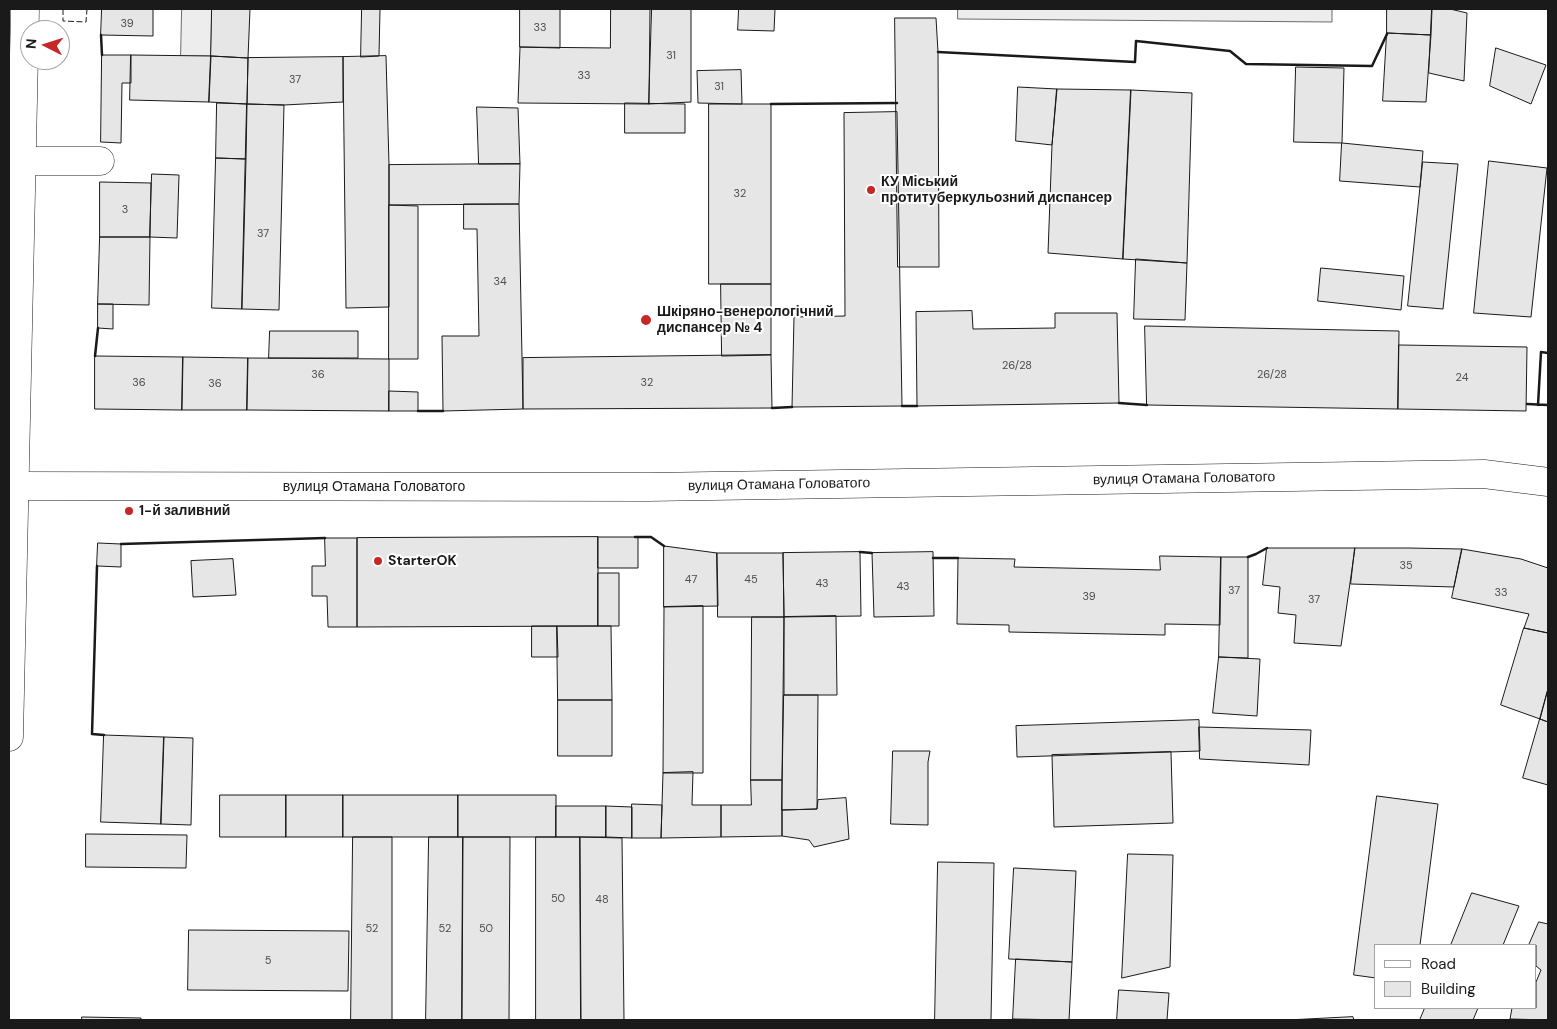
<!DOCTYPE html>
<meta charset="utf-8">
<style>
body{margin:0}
#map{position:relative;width:1557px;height:1029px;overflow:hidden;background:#fff;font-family:"DM Sans",sans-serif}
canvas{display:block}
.frame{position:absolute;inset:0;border:10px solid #1a1a1a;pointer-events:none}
.legend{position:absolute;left:1374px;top:944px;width:162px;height:65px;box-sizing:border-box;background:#fff;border:1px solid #a3a3a3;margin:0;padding:6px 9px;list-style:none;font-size:15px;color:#1a1a1a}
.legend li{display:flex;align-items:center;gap:10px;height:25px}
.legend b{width:25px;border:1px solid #a3a3a3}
.north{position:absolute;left:20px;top:20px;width:50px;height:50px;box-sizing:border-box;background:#fff;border:1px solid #a3a3a3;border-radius:50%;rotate:275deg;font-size:14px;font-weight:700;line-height:20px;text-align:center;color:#1a1a1a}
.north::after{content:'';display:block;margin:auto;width:18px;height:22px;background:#c62828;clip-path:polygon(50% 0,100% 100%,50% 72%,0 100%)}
</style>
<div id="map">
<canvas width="1557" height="1029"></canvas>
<div class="frame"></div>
<ul class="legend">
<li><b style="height:6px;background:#fff"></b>Road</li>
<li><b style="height:14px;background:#e6e6e6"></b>Building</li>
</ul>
<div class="north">N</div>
</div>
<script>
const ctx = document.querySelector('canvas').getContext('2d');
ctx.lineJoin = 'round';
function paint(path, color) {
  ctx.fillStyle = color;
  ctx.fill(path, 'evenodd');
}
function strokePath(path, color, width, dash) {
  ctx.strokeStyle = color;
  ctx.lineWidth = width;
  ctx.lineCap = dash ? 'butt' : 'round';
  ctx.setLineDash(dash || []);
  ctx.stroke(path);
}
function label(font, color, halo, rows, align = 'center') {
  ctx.font = font + ' "DM Sans",sans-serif';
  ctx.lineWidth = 4;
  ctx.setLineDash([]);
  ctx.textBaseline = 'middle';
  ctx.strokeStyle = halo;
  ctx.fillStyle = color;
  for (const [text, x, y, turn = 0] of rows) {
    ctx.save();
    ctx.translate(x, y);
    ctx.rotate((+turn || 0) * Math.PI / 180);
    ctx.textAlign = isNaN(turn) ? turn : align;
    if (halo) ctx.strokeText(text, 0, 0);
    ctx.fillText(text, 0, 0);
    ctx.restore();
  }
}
const built = new Path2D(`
 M182 9H212L211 56H181Z
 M958 9H1332V22L958 19Z`);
paint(built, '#ededed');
strokePath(built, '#6a6a6a', 1);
const building = new Path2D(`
 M102 9H153V36L101 35Z
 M212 9H250L248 58 211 56Z
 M362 9H380L379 56 361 57Z
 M520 9H560V48L520 47Z
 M611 9H650L649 104 518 103 520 47 610 48Z
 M652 9H691V102L649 104Z
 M739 9H775L774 31 738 30Z
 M1387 9H1432L1431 35 1387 33Z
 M1432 9H1450L1467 13 1464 81 1429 73Z
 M895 18H936L938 52 939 267H898Z
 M1387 33 1431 35 1426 102 1383 101Z
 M1496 48 1546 65 1531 104 1490 86Z
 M102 55H131V83H122L121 143 101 142Z
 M131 55 211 56 209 102 130 100Z
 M211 56 248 58 247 104 209 102Z
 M386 56 389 165V307L346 308 343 57Z
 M343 57V102L284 105 247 104 248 58Z
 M1296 67 1344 68 1342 143 1294 142Z
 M741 70 742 104 698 103 697 71Z
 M1018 87 1057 89 1052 145 1016 141Z
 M1057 89 1131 90 1123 259 1048 253 1052 145Z
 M1131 90 1192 93 1187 263 1123 259Z
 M217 103 247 104 246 159 216 158Z
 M625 103 685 104V133H625Z
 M247 104 284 105 279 310 242 309Z
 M709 104H771V284H709Z
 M477 107 518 108 520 164H479Z
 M897 112 902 406 792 407 794 317 845 316 844 113Z
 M1342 143 1423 151 1420 187 1340 181Z
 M216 158 246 159 242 309 212 308Z
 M1489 161 1547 168 1531 317 1474 313Z
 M1423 162 1458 164 1443 309 1408 306Z
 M520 164 519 204 389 205V165Z
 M152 174 179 175 177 238 150 237Z
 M100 182 151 183 150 237H100Z
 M464 204H519L523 409 443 411 442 336H479L477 229H464Z
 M389 205 418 206V359H389Z
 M100 237H150L149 305 98 304Z
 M1136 259 1187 263 1185 320 1134 319Z
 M1321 268 1404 276 1401 310 1318 301Z
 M721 284H771V355L722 356Z
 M98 304H113V329L98 328Z
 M972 311 973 329 1055 328V313H1117L1119 403 917 406 916 312Z
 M1145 326 1399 331 1398 409 1147 405Z
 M270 331H358V358H269Z
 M1399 345 1527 347 1526 411 1398 409Z
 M771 355 772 408 523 409V358Z
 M95 356 183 357 182 410 95 409Z
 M183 357 248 358 247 410H182Z
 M248 358 389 359V411L247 410Z
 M389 391 418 392V411H389Z
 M598 537V626L357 627V538Z
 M598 537H638V568H598Z
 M325 538H357V627H328L327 596H312V566H325Z
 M98 543 121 544V567L97 566Z
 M664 546 717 553 718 606 664 607Z
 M1267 548H1355L1341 646 1294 643 1296 615 1278 613 1280 587 1263 585Z
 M1355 548H1408L1462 549 1454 587 1351 584Z
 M1462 549 1521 559 1548 568V633L1524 628 1529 614 1452 598Z
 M860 552 861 616 784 617 783 553Z
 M933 552 934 616 874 617 872 553Z
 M717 553H783L784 617H718Z
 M1160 556 1221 557 1220 625 1165 624V635L1009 632V625L957 624 958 558 1015 559 1014 567 1160 570Z
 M1221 557H1248V658L1219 657Z
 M233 559 236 595 193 597 191 561Z
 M598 573H619V626H598Z
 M703 606V773H663L664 607Z
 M836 616 837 695H784V617Z
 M752 617H784L782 780H751Z
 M532 626H557L558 657H532Z
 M557 626H611L612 700H558Z
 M1524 628 1548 633V689L1540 719 1501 705Z
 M1219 657 1260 659 1257 716 1213 713Z
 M1548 689V722L1540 719Z
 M784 695H818L817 809 782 810Z
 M558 700H612V756H558Z
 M1540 719 1548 722V785L1523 778Z
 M1199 720 1200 751 1017 757 1016 726Z
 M1199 727 1311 730 1309 765 1200 759Z
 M104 735 164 737 161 824 101 822Z
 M164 737 193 738 191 825 161 824Z
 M893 751H930L928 762V825L891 824Z
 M1171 752 1173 823 1054 827 1052 755Z
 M693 772 692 805H721V837L661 838 663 773Z
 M751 780H782V836L721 837V805H751Z
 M220 795H286V837H220Z
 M286 795H343V837H286Z
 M343 795H458V837H343Z
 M458 795H556V837H458Z
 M1377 796 1438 804 1420 945H1376V978L1354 975Z
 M846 798 849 839 814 847 809 840 782 836V810L817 809 818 800Z
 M632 804 662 805 661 838H632Z
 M556 806H606V837H556Z
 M606 806 632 807V838L606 837Z
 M86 834 187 835 186 868 86 867Z
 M353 837H392V1020H351Z
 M429 837H463L462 1020H426Z
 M463 837H510L509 1020H462Z
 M536 837H580L581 1020H536Z
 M580 837 622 838 624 1020H581Z
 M1128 854 1173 855 1170 967 1122 978Z
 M938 862 994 863 991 1020H935Z
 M1014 868 1076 871 1072 962 1009 959Z
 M1472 893 1519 906 1503 945H1451Z
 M1539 922 1548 924V1020L1510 1019 1512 1008H1536V982L1541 970 1536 966V945H1529Z
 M189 930 349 931 348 991 188 990Z
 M1016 959 1072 962 1069 1020 1013 1019Z
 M1119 990 1169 993 1167 1020H1117Z
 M1425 1008H1478L1473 1020H1420Z
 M82 1017 141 1018V1020H82Z
 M1353 1017 1354 1020H1288Z`);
paint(building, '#e6e6e6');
strokePath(building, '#1a1a1a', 1);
const minor = new Path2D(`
 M9 166 22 161H100
 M9 737 25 9`);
const major = new Path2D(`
 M9 486 648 487 1484 474 1548 482`);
strokePath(minor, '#1a1a1a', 29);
strokePath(major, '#1a1a1a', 29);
strokePath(minor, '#fff', 28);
strokePath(major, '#fff', 28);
strokePath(new Path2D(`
 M63 9V21L86 22 87 9`), '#1a1a1a', 1, [6, 2.5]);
strokePath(new Path2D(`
 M101 35 102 55
 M938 52 1135 62 1136 41 1230 51 1246 64 1372 66 1387 34
 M771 104 897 103
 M95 356 98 328
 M1119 403 1147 405
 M1527 404 1548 405
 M1538 405 1541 352 1548 353
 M902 406H917
 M772 408 792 407
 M418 411H443
 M635 537H651L664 546
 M121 544 325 538
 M860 552 872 553
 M1248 557 1256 554 1267 548
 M933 558H958
 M97 566 92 734 104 735`), '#1a1a1a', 2.5);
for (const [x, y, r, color] of [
 [871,190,5,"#c62828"],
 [646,320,6,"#c62828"],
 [129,511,5,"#c62828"],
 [378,561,5,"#c62828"]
]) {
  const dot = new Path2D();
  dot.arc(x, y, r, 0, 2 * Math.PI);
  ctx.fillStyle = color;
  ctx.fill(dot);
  strokePath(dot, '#fff', 2);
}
label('11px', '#4d4d4d', null, [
 ["39",127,24],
 ["33",540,28],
 ["31",671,56],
 ["33",584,76],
 ["37",295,80],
 ["31",719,87],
 ["32",740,194],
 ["3",125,210],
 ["37",263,234],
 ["34",500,282],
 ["26/28",1017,366],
 ["36",318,375],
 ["26/28",1272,375],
 ["24",1462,378],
 ["36",139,383],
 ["32",647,383],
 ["36",215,384],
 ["35",1406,566],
 ["47",691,580],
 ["45",751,580],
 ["43",822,584],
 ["43",903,587],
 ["37",1234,591],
 ["33",1501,593],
 ["39",1089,597],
 ["37",1314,600],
 ["50",558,899],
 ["48",602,900],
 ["52",372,929],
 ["52",445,929],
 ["50",486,929],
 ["5",268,961]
]);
label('bold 14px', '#1a1a1a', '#fff', [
 ["КУ Міський",881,182],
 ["протитуберкульозний диспансер",881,198],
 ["Шкіряно-венерологічний",657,312],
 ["диспансер № 4",657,328],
 ["1-й заливний",139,511],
 ["StarterOK",388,561]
], 'left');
label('14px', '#1a1a1a', '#fff', [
 ["вулиця Отамана Головатого",1184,479,-1],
 ["вулиця Отамана Головатого",779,485,-1],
 ["вулиця Отамана Головатого",374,487]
]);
</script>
